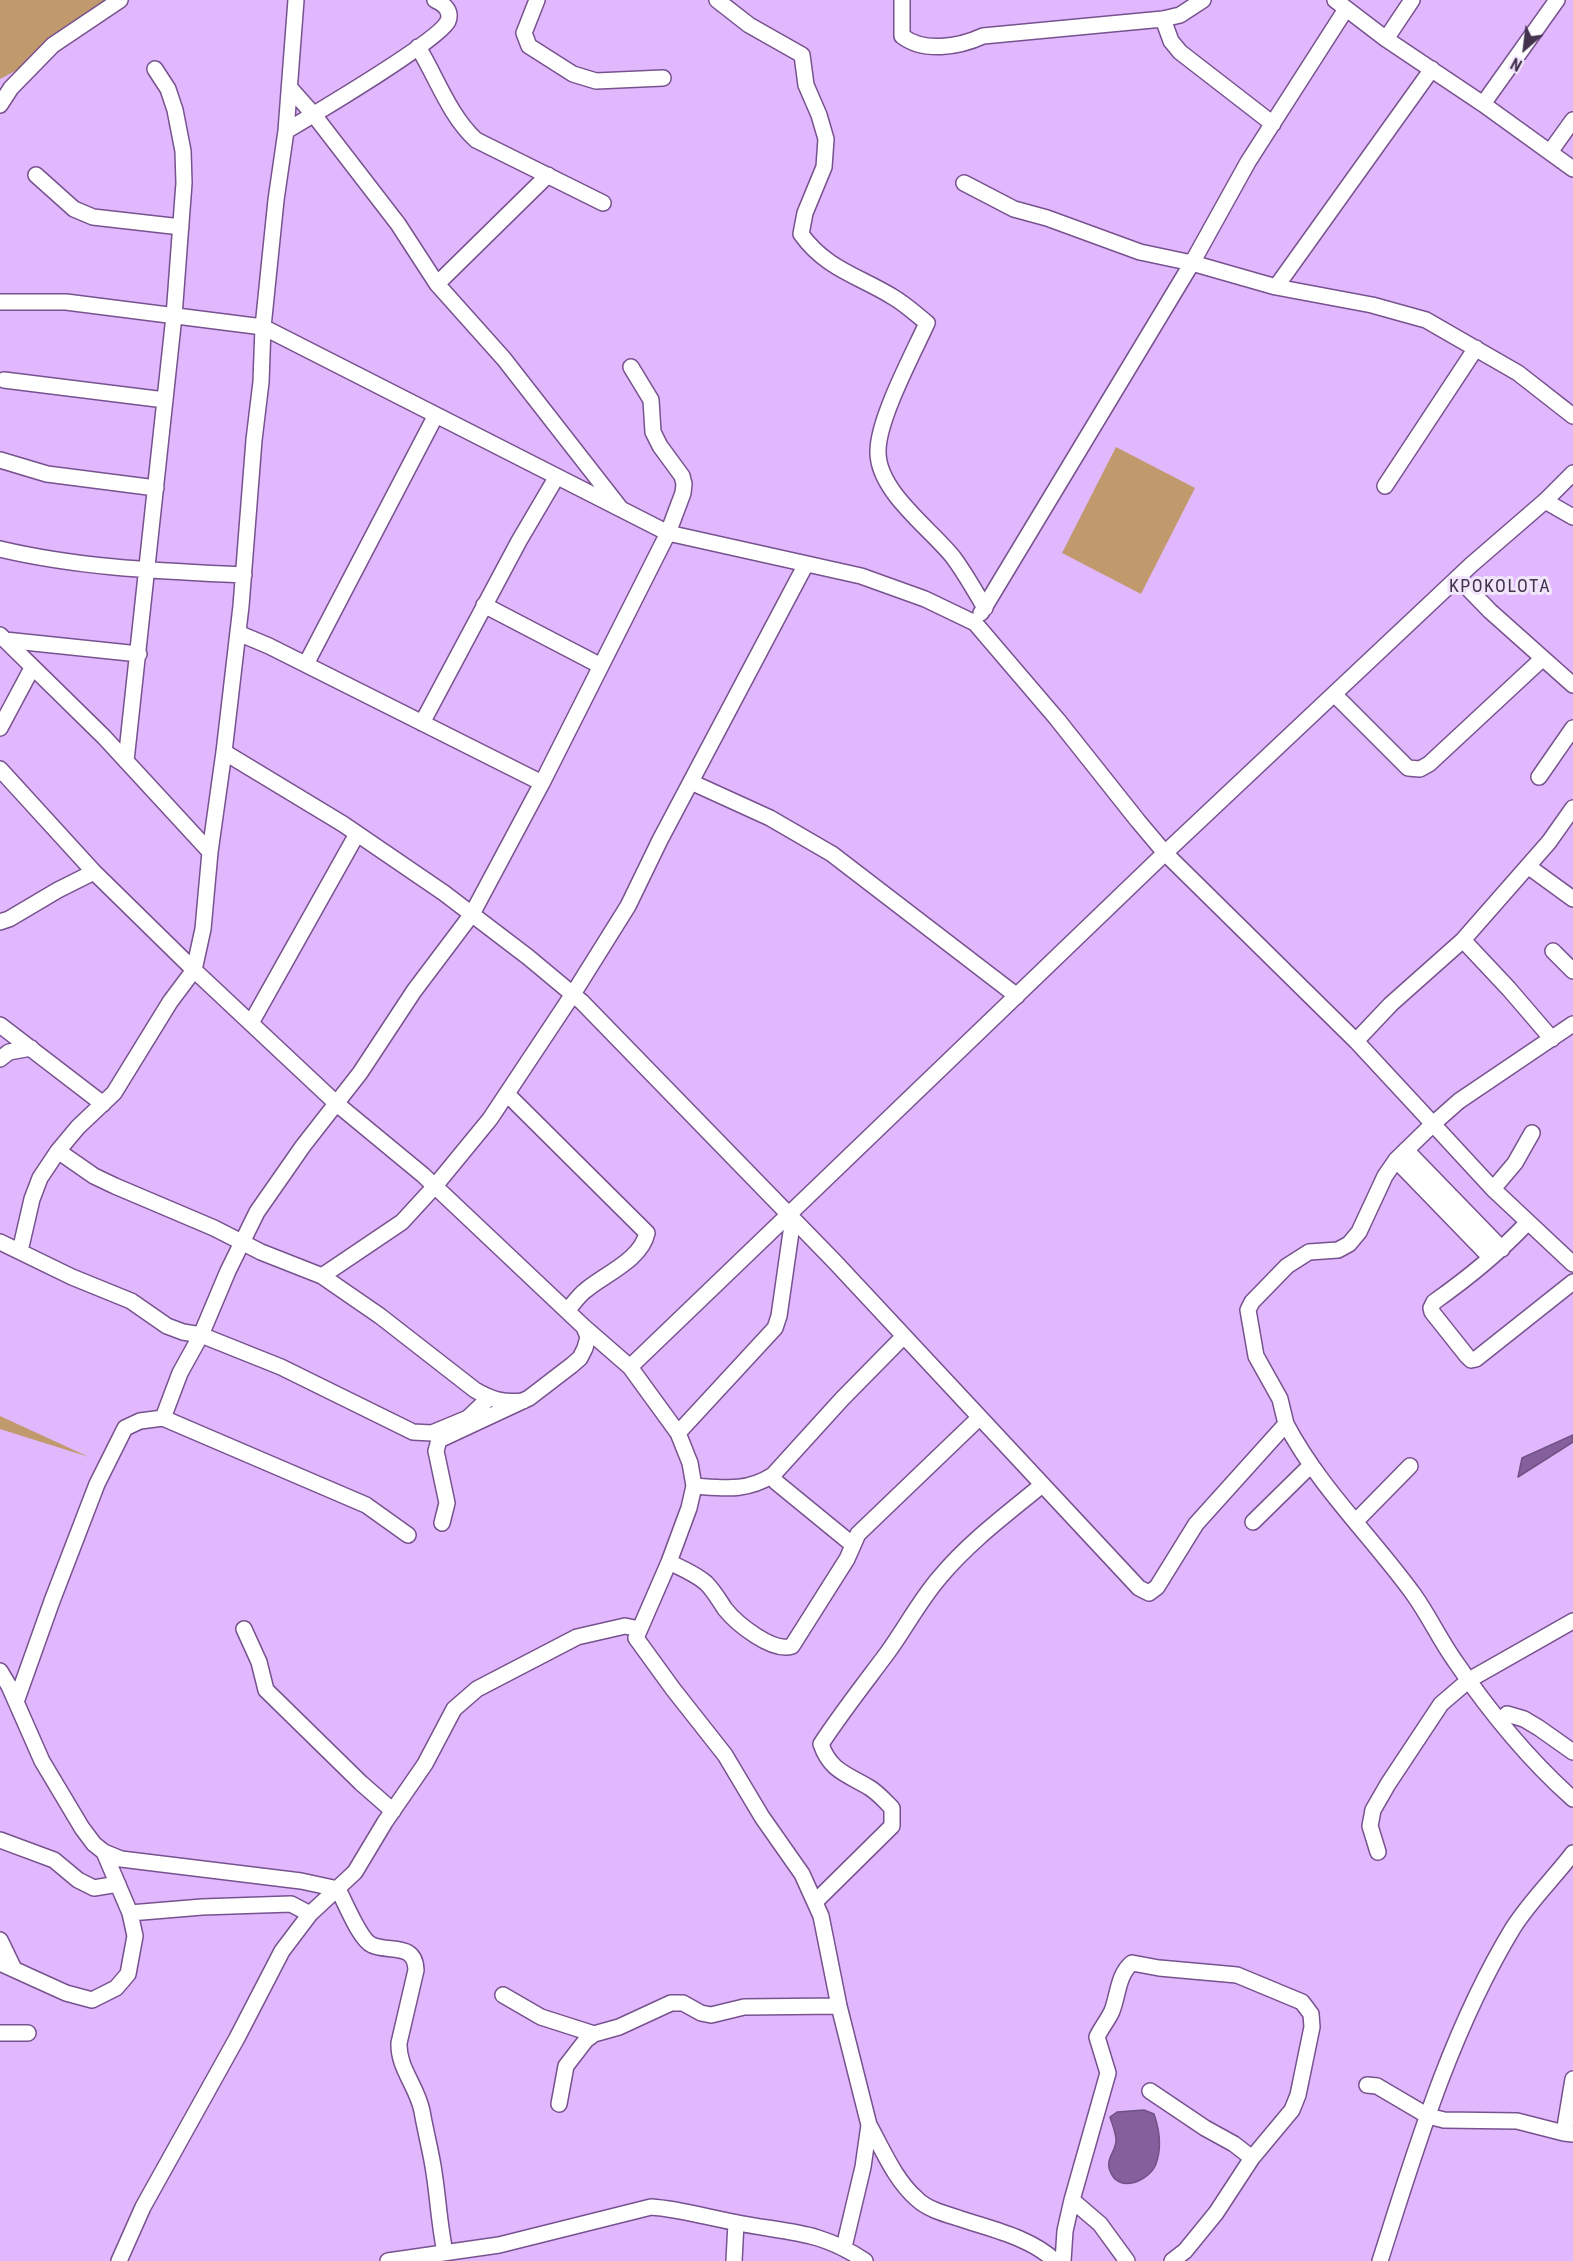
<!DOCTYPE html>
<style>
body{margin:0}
#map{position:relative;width:1573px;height:2261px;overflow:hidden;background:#e1b8fd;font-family:"Roboto Condensed",sans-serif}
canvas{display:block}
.north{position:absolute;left:1495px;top:18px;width:60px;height:60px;-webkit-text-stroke:4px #f2e6fb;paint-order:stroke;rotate:208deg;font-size:16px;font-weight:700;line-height:24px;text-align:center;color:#44334f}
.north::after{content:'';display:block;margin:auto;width:21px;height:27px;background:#44334f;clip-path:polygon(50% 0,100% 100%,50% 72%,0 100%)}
</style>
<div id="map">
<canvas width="1573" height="2261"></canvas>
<div class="north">N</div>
</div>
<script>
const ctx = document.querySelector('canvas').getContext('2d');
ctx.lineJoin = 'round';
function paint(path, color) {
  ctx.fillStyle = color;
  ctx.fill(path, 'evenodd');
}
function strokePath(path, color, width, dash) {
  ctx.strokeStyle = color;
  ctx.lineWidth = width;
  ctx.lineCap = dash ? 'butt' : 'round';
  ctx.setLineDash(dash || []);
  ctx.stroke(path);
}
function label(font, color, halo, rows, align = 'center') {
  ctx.font = font + ' "Roboto Condensed",sans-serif';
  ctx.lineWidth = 6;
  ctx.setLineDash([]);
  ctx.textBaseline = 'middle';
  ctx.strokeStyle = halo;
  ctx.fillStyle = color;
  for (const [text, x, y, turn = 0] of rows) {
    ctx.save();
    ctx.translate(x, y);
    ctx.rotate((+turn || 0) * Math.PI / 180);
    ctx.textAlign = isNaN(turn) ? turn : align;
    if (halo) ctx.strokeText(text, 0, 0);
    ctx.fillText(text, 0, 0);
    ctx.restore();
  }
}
paint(new Path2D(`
 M0 0H104L111 13 38 59 0 79Z
 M1116 447 1195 488 1141 594 1062 553Z
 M0 1416 89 1457 0 1429Z`), '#c09a6d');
const water = new Path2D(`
 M1573 1435V1442L1518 1477 1522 1458Z
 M1144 2110 1154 2114C1160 2131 1162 2147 1156 2164 1150 2180 1119 2195 1110 2171 1105 2158 1116 2152 1116 2140 1116 2133 1112 2124 1110 2117L1117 2112Z`);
paint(water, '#845f9c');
strokePath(water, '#715285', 1.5);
const minor = new Path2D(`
 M296 0 286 131 276 200 263 327 261 382 254 440 241 606 224 752 210 852 203 929 194 970 337 1104 423 1175 584 1327 630 1367 678 1433 690 1463 694 1486 689 1508 669 1562 636 1638 673 1689 725 1755 762 1817 802 1874 821 1916 839 2006 869 2125 863 2167 844 2247
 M537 0 524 33 529 46 573 74 596 81 663 78
 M717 0 749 25 802 55 806 85 819 115 826 139 824 167 805 213 801 234C826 269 859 276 893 297 905 304 916 314 927 323 913 354 878 419 878 451 877 491 930 528 953 557 965 573 975 591 985 608
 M902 0V36C924 53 959 47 983 36L1163 19 1180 15 1203 0
 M1335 0 1386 39 1483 104 1573 169
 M1163 19 1171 41 1180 52 1273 124
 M1386 39 1412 0
 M418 47C437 78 449 115 476 140L603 203
 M290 88 314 115 398 224 437 284 504 359 621 509
 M1483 104 1557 0
 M0 105 11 88 53 45 120 0
 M286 131C311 116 440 40 448 21 452 11 444 4 435 0
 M1550 152 1573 120
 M36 175 74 209 93 217 181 227
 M964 183 1014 209 1047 218 1140 252 1192 263 1276 287 1372 305 1426 320 1518 373 1573 416
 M437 284 548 175
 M1276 287 1432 69
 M0 302H66L263 327 668 533 861 576 925 599 975 623 1057 719 1138 821 1165 853 1356 1041 1433 1124 1459 1101 1573 1024
 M4 380 165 400
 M0 460 47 474 156 488
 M1385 486 1476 348
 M1545 501 1573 517
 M0 549C80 568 162 571 244 575
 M1458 578 1490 611 1573 685
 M484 605 601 666
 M981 613 1192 263 1248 162 1346 9
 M238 633 269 646 542 783
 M0 635 104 737 210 852
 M5 640 139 654
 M306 664 436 415
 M1334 694 1408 768 1420 769 1429 764 1542 659
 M422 723 519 541 556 478
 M0 728 32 668
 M224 752 343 824 444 893 528 957 582 1002 835 1262 1139 1588 1149 1593 1157 1587 1196 1524 1286 1424C1319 1487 1372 1537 1414 1595 1429 1616 1440 1640 1455 1661 1489 1711 1528 1759 1573 1799
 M126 761 174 316 184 183 183 151 175 110 168 89 155 69
 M0 769 94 872 194 970 170 1002 114 1093 78 1127 58 1151 40 1178 32 1199 20 1251
 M1539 777 1573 728
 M691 782 770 818 832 854 1017 996
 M1529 867 1573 899
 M0 922 9 919 58 890 94 872
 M1463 940 1509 989 1552 1039
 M1553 951 1573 971
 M251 1023 357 834
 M0 1025 103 1104
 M1356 1041 1391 1004 1463 940 1549 842 1573 808
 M0 1059 9 1052 31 1048
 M507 1094 647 1233C641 1260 605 1274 586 1290 579 1295 573 1304 567 1311
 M1406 1150 1502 1249
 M58 1151 94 1176 115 1186 214 1228 261 1252 322 1276 380 1316 475 1390C492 1400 504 1403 523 1401
 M1396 1160 1490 1257
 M1493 1189 1515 1163 1532 1133
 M1527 1223C1499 1253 1468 1278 1434 1302L1431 1308 1432 1312 1467 1356 1471 1360 1476 1359 1573 1282
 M0 1242 72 1277 131 1301 167 1326 183 1332 201 1335 281 1367 413 1432 432 1433 468 1418 489 1398
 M322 1276 402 1222 435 1186 490 1119 573 994 628 906 660 840 806 564
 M630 1367 1165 853 1471 565 1545 501 1573 473
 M1286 1424 1280 1399 1256 1356 1248 1310 1252 1302 1287 1266 1309 1252 1338 1250 1349 1244 1359 1232 1385 1176 1396 1160 1433 1124 1493 1189 1573 1264
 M678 1433 775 1328 779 1316 793 1218
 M773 1475 776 1482 853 1545
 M694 1486C724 1488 746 1492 773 1475L842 1399 903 1337
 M1356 1521 1410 1466
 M1253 1522 1310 1466
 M442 1523 447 1503 436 1451 439 1440 529 1398 572 1365 580 1358 585 1348 588 1337 584 1327
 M408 1535 366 1505 163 1418 180 1373 201 1335 228 1271 257 1212 303 1146 360 1073 414 991 472 914 542 783 668 533 683 493 684 484 682 476 660 446 653 432 651 400 631 367
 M669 1562C681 1568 696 1574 706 1583 714 1591 719 1600 725 1609 737 1624 773 1653 792 1646L847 1559 858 1534 979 1418
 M244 1629 259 1662 266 1690 361 1783 393 1811
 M0 1671 9 1686 42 1761 82 1828 94 1844 104 1852 121 1859 301 1881 338 1889C345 1902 360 1940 372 1945 390 1953 415 1942 416 1970L399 2043C398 2068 417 2086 422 2111 425 2129 430 2148 433 2166 438 2195 439 2224 445 2252
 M16 1702 52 1601 97 1484 125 1428 140 1421 163 1418
 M1501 1722 1507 1714 1524 1719 1539 1728 1573 1752
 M0 1840 54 1860 78 1880 94 1888 118 1884
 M1378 1852 1370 1826 1373 1810 1388 1784 1441 1704 1469 1680 1573 1621
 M815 1902 892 1826V1808C885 1801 878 1793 870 1788 847 1774 830 1771 821 1744 842 1712 865 1683 888 1652 906 1627 920 1600 940 1577 969 1542 1007 1514 1042 1485
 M130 1913 202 1907 291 1904 310 1914
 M0 1940 14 1969
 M0 1963 66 1993 92 2000 116 1988 128 1974 135 1936 130 1913 104 1852
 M503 1995 541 2017 594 2034
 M0 2033H28
 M1573 2079 1564 2133 1573 2134
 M1367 2085 1377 2086 1428 2116 1444 2120 1517 2121 1564 2133
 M1150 2091 1205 2128 1234 2144 1252 2158
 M559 2104 566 2066 586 2040 594 2034 619 2027 671 2003H683L701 2013 711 2015 744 2007 839 2006
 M869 2125C883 2150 895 2180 917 2199 927 2209 945 2214 958 2218 990 2229 1030 2237 1055 2261
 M1072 2200 1100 2224 1127 2261
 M119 2261 143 2207 237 2038 282 1951 310 1914 355 1872 385 1822 425 1764 454 1709 477 1689 577 1637 625 1626 639 1629
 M388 2261 499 2245 651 2207C680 2209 706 2217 733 2222 785 2233 818 2229 865 2261
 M734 2261 736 2223
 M1063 2261 1065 2231 1072 2200 1108 2073 1097 2037C1101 2028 1108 2020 1112 2011 1118 1996 1118 1974 1132 1963L1159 1968 1237 1975 1302 2002 1311 2014 1312 2027 1298 2095 1292 2110 1252 2158 1216 2213 1185 2251 1172 2261
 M1380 2261C1416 2148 1451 2030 1513 1928 1530 1901 1554 1878 1573 1853`);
strokePath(minor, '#77528f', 18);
strokePath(minor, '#fff', 15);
ctx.letterSpacing = '1.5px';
label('18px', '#44334f', '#f2e6fb', [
 ["KPOKOLOTA",1500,587]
]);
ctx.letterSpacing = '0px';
</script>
